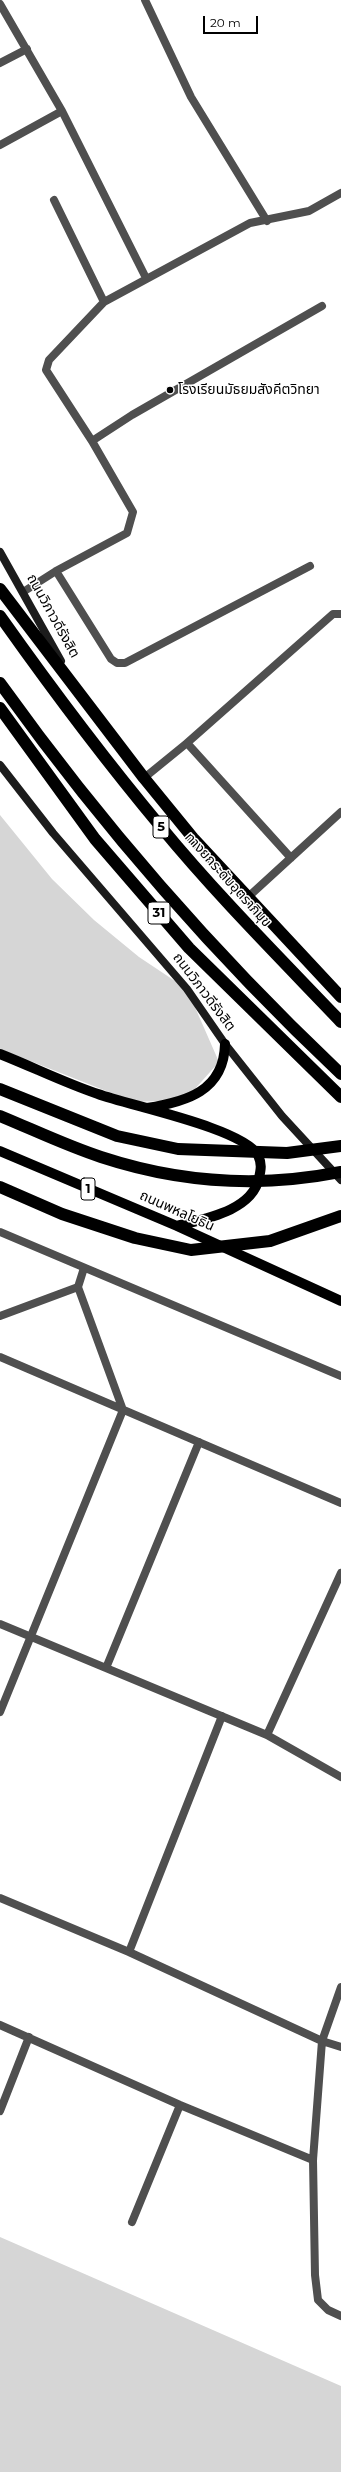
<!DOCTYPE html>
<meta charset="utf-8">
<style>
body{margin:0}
#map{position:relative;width:341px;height:2472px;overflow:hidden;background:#fff;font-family:Montserrat,sans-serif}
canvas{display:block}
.scale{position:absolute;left:203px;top:16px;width:55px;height:18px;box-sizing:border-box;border:2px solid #000;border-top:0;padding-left:5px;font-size:12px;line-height:14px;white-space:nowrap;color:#000;-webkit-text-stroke:3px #fff;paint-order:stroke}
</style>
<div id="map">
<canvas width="341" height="2472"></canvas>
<div class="scale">20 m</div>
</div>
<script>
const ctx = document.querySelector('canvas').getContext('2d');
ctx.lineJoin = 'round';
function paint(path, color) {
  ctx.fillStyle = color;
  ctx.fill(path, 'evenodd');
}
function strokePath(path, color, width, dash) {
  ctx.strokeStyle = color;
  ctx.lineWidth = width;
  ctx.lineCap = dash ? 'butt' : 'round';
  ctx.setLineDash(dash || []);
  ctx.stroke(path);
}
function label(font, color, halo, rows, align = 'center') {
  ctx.font = font + ' Montserrat,"Noto Sans Thai",sans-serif';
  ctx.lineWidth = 3;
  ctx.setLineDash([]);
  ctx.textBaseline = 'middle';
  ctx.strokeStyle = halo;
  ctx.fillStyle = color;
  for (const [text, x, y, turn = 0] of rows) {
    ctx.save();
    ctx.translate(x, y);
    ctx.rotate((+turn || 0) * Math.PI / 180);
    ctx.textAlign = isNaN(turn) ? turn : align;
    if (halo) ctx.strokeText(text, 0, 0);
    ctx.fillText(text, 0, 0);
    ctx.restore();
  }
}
paint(new Path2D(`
 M0 815 52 879 94 920 139 957 187 989 219 1062 185 1100 134 1102 0 1049Z
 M0 2237 341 2386V2472H0Z`), '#d6d6d6');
strokePath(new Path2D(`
 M145 0 191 97 267 221
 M0 4 62 111 146 278
 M0 63 27 49
 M0 145 62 111
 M54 200 104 302
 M92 441 46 370 49 360 104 302 250 223 309 211 341 193
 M56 571 111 659 117 663H125L310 566
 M23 592 56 571 127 533 133 512 92 441 132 415 322 306
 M187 743 291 858
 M144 778 187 743 333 614H341
 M247 898 341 812
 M0 1232 341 1376
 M0 1316 78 1287 84 1268
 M0 1357 341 1503
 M0 1624 267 1735 341 1777
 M106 1668 199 1442
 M0 1712 123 1410 78 1287
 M267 1735 341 1573
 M0 1898 129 1952 322 2041 341 2047
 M129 1952 222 1716
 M341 1987 322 2041 313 2160 315 2275 318 2300 328 2310 341 2316
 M0 2025 180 2105 313 2160
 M0 2111 29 2037
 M132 2222 180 2105`), '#4f4f4f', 8);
strokePath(new Path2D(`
 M0 552 61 661
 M0 765 53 833 187 989 225 1044 282 1116 341 1180`), '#1c1c1c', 8);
strokePath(new Path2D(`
 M0 1054C33 1067 65 1083 98 1094 131 1106 242 1128 258 1155 262 1164 261 1169 259 1178 252 1211 204 1219 177 1226
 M147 1108C186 1102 224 1091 225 1044
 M0 1151 177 1226 341 1301`), '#000', 10);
strokePath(new Path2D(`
 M0 589 144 778 193 838 341 997
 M0 616C51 688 104 759 161 827 217 895 280 958 341 1022
 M0 683C101 824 215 955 341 1074
 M0 708 95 839 189 948 341 1097
 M0 1089 117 1136 178 1149 287 1153 341 1146
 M0 1116C34 1130 67 1146 101 1157 180 1183 260 1188 341 1172
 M0 1187 62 1214 135 1238 191 1250 270 1241 341 1216`), '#000', 12);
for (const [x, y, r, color] of [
 [170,390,4,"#000"]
]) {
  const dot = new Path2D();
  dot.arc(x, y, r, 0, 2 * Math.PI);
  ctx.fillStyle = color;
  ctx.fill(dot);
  strokePath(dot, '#fff', 1.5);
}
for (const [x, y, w] of [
 [161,827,16],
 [159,913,22],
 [88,1189,14]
]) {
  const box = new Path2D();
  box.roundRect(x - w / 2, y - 11, w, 22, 3);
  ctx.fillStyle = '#fff';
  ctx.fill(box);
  strokePath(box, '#000', 1);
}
label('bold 13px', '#000', null, [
 ["5",161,827],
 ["31",159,913],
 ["1",88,1189]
]);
label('14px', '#000', '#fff', [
 ["โรงเรียนมัธยมสังคีตวิทยา",178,390]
], 'left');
label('14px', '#000', '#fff', [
 ["ถนนวิภาวดีรังสิต",53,616,61],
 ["ทางยกระดับอุตราภิมุข",228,880,48],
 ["ถนนวิภาวดีรังสิต",204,992,53],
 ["ถนนพหลโยธิน",177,1211,24]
]);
</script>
